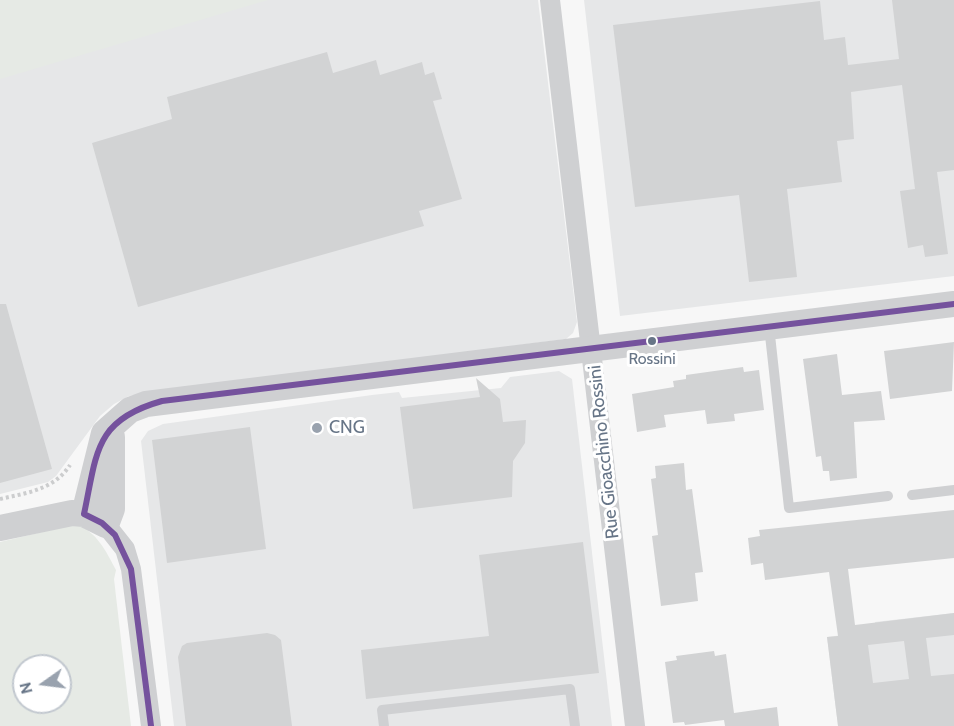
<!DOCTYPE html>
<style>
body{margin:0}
#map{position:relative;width:954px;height:726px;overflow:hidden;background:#f7f7f7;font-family:Cabin,sans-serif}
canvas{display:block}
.north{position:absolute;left:12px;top:654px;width:60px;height:60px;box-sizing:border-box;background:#fff;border:2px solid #c2c8cf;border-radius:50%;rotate:256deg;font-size:16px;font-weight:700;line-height:24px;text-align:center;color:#677587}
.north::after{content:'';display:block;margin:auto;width:21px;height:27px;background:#99a2ae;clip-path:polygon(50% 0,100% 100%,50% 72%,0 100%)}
</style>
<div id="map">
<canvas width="954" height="726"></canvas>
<div class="north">N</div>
</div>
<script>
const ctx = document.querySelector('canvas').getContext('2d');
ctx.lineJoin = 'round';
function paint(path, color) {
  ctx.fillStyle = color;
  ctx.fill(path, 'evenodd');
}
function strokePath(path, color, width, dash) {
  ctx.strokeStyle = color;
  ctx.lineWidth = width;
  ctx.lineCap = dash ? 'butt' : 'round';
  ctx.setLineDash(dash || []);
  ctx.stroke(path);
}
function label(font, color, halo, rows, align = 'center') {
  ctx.font = font + ' Cabin,sans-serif';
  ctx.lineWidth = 6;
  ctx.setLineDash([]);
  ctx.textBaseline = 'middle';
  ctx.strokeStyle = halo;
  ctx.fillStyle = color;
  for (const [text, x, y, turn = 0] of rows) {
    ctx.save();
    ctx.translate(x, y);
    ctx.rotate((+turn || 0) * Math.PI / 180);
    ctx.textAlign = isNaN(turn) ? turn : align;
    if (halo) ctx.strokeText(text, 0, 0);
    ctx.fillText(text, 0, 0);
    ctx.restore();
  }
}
paint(new Path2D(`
 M260 0H538L577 322 573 333 566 339 129 396 114 404 100 416 56 476 48 482 0 494V74Z
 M584 0H954V276L620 316Z
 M559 371 572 379 612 726H174L141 441 148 431 163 424 372 395 399 392 402 398 501 388 510 377Z
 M954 613V726H838L827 637 875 631V622Z`), '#e6e7e8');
paint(new Path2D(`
 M0 0H268L0 79Z
 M76 524C97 532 106 551 116 570L114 579 131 726H0V542ZM24 666H60V702H24Z`), '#e6eae5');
paint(new Path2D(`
 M892 0H954V170L937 172 948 254 925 257 923 245 908 248 900 191 915 189 902 85 851 92 854 139 837 141 842 182 787 189 797 277 749 282 739 195 635 207 613 25 820 1 824 40 845 37 848 65 899 59Z
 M327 52 333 73 376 60 380 75 422 62 425 75 434 72 442 99 433 101 462 199 419 211 424 226 138 307 92 143 172 119 167 97Z
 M0 304H6L52 469 0 483Z
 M954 342 952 391 890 399 884 351Z
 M837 354 842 395 881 391 885 420 854 422 857 478 830 481 829 471H823L821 456 816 457 803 359Z
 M743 367 744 372 759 370 764 410 734 414 735 421 707 424 705 410 664 415 666 427 637 432 632 394 674 387 673 381 686 379V375Z
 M476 378 500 399 503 422 526 420 525 443 513 461 512 497 413 509 400 407 480 397Z
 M250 427 266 549 167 563 152 440Z
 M684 463 686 490 692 489 703 572 695 573 698 601 661 606 652 536 658 535 651 479 656 478 655 466Z
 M954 510V558L848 569 855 625 954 613V635L926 638 931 676 954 674V726H838L827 637 838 636 829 572 765 580 763 563 751 565 748 538 760 536 759 530ZM904 641 909 679 873 683 868 645Z
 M583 542 599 673 366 699 361 650 489 636 479 555Z
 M267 633 275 635 281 640 292 726H186L178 657 182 646 187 643Z
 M714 651 715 656 726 654 734 713 777 707 779 726H725L724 720 685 725 684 722 673 723 665 662 677 660 676 656Z`), '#d2d3d4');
strokePath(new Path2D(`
 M0 499C26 493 54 490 70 465`), '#cccdce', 4, [3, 3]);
strokePath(new Path2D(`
 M769 326 789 508 888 496
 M912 495 954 490
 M384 726 382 710 570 689 575 726`), '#cfd0d2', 10);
strokePath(new Path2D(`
 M550 0 635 726
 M106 525 125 549 131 569 151 726`), '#cfd0d2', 20);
strokePath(new Path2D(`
 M84 514 104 433 130 410 146 404 954 304
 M0 528 72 513 84 514 106 525 112 509V437`), '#cfd0d2', 26);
strokePath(new Path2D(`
 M151 726 131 569 115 535 102 523 84 514C97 453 94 420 162 401L954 304`), '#75529d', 6);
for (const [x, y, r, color] of [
 [652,341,5,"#677587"],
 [317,428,6,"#99a2ae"]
]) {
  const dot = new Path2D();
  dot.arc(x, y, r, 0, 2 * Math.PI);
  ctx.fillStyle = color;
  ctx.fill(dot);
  strokePath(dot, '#fff', 2);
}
label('16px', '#677587', '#fff', [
 ["Rossini",652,359]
]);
label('18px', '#677587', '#fff', [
 ["CNG",329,428]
], 'left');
label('18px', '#677587', '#fff', [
 ["Rue Gioacchino Rossini",604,452,-96]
]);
</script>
